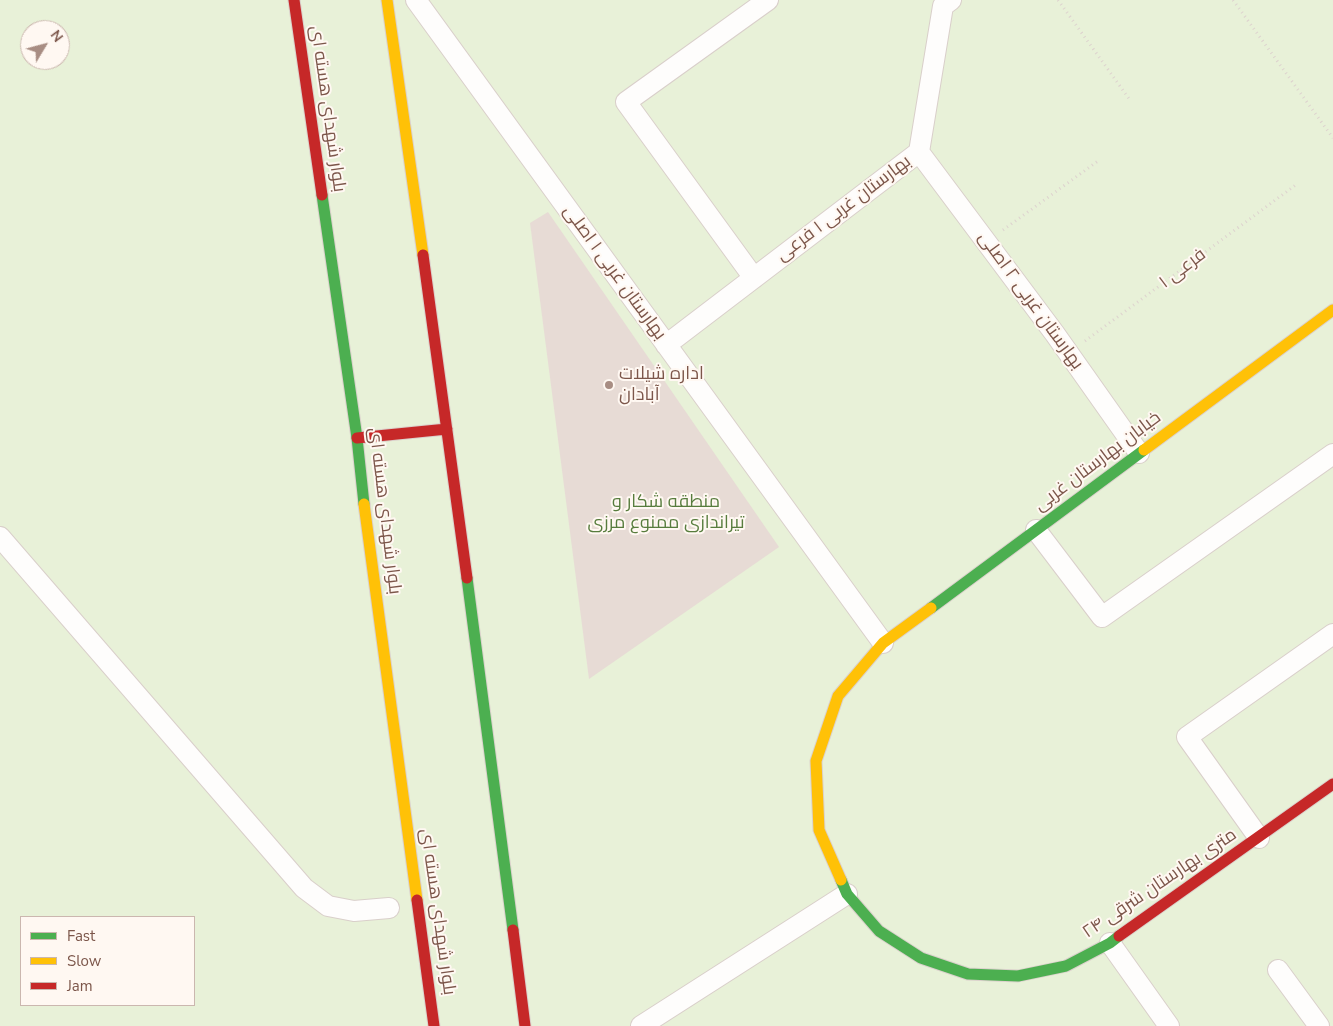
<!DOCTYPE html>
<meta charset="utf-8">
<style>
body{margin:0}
#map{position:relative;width:1333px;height:1026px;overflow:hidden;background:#faf4ee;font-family:"Nunito Sans",sans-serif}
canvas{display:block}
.legend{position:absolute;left:20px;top:916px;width:175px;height:90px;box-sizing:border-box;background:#fff8f2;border:1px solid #cbb7af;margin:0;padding:6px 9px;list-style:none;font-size:15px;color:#7c564a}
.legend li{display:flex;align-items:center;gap:10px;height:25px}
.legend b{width:25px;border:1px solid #cbb7af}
.north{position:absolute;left:20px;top:20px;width:50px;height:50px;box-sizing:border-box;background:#fff8f2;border:1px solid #cbb7af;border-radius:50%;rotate:53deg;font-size:14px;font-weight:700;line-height:20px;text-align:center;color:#7c564a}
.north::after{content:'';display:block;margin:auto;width:18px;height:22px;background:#a88d83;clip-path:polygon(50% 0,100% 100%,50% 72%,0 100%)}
</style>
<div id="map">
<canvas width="1333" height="1026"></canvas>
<ul class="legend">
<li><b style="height:6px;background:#4caf50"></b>Fast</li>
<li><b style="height:6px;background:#ffc107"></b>Slow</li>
<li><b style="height:6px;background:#c62828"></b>Jam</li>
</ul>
<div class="north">N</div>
</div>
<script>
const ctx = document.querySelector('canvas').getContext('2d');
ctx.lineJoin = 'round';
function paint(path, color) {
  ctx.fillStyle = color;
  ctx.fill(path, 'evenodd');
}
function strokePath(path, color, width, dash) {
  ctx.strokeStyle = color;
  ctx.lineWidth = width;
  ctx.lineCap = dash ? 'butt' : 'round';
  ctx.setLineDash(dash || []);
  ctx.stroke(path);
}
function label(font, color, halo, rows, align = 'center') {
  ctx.font = font + ' "Nunito Sans",Cairo,sans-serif';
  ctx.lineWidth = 4;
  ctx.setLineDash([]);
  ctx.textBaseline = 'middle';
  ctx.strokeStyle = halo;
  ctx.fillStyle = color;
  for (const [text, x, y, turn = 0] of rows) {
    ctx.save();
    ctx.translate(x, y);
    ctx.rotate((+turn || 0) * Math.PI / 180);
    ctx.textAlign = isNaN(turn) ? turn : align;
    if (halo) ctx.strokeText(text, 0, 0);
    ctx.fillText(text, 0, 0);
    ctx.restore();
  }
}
paint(new Path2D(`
 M0 0H1333V1026H0ZM30 30H60V60H30ZM21 917H194V1005H21Z`), '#e8f1d8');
paint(new Path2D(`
 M548 212 779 547 589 679 530 223Z`), '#e7dbd5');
const street = new Path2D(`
 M416 0 883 643
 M919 152 1055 334 1139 453
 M754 278 626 102 768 0
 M666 345 919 152 943 6 951 0
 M1036 530 1102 617 1333 454
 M0 537 304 888 328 906 354 911 389 908
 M1259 838 1187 737 1333 634
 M1110 943 1169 1026
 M1278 970 1319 1026
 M641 1026 847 894`);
const fast = new Path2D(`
 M322 195 357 438 364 504
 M467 578 513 930
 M931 608 1144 450
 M841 880 847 894 879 931 921 958 968 974 1018 976 1066 966 1110 943 1119 936`);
const slow = new Path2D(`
 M387 0 423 255
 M1144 450 1333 310
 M364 504 417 900
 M841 880 819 830 816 761 838 696 883 643 931 608`);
const jam = new Path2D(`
 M294 0 322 195
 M423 255 467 578
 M357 438 447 429
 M417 900 434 1026
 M513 930 525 1026
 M1119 936 1333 784`);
strokePath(street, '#d9cfca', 22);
strokePath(fast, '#dbd1cc', 13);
strokePath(slow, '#dbd1cc', 13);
strokePath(jam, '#dbd1cc', 13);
strokePath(new Path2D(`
 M1058 0 1130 100
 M1233 0 1333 138
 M1003 230 1098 161
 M1085 341 1297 184`), '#ddd2ce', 3, [1, 4]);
strokePath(street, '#fefdfc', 20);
strokePath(fast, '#4caf50', 11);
strokePath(slow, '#ffc107', 11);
strokePath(jam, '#c62828', 11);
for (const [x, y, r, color] of [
 [609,385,5,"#a88d83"]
]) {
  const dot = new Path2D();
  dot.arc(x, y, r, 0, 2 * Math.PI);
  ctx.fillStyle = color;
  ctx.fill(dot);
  strokePath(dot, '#fff8f2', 2);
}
label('18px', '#7c564a', '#fff8f2', [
 ["بلوار شهدای هسته ای",327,109,82],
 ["بهارستان غربی ۱ فرعی",844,209,-37],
 ["۱ فرعی",1183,269,-37],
 ["بهارستان غربی ۱ اصلی",614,273,54],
 ["بهارستان غربی ۲ اصلی",1030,301,54],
 ["خیابان بهارستان غربی",1098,462,-37],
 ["بلوار شهدای هسته ای",384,511,83],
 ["۲۴ متری بهارستان شرقی",1160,884,-34],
 ["بلوار شهدای هسته ای",437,912,82]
]);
label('18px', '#7c564a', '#fff8f2', [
 ["اداره شیلات",619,375],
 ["آبادان",619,396]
], 'left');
label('18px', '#577c3d', '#fff8f2', [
 ["منطقه شکار و",666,503],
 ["تیراندازی ممنوع مرزی",666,524]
]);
</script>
